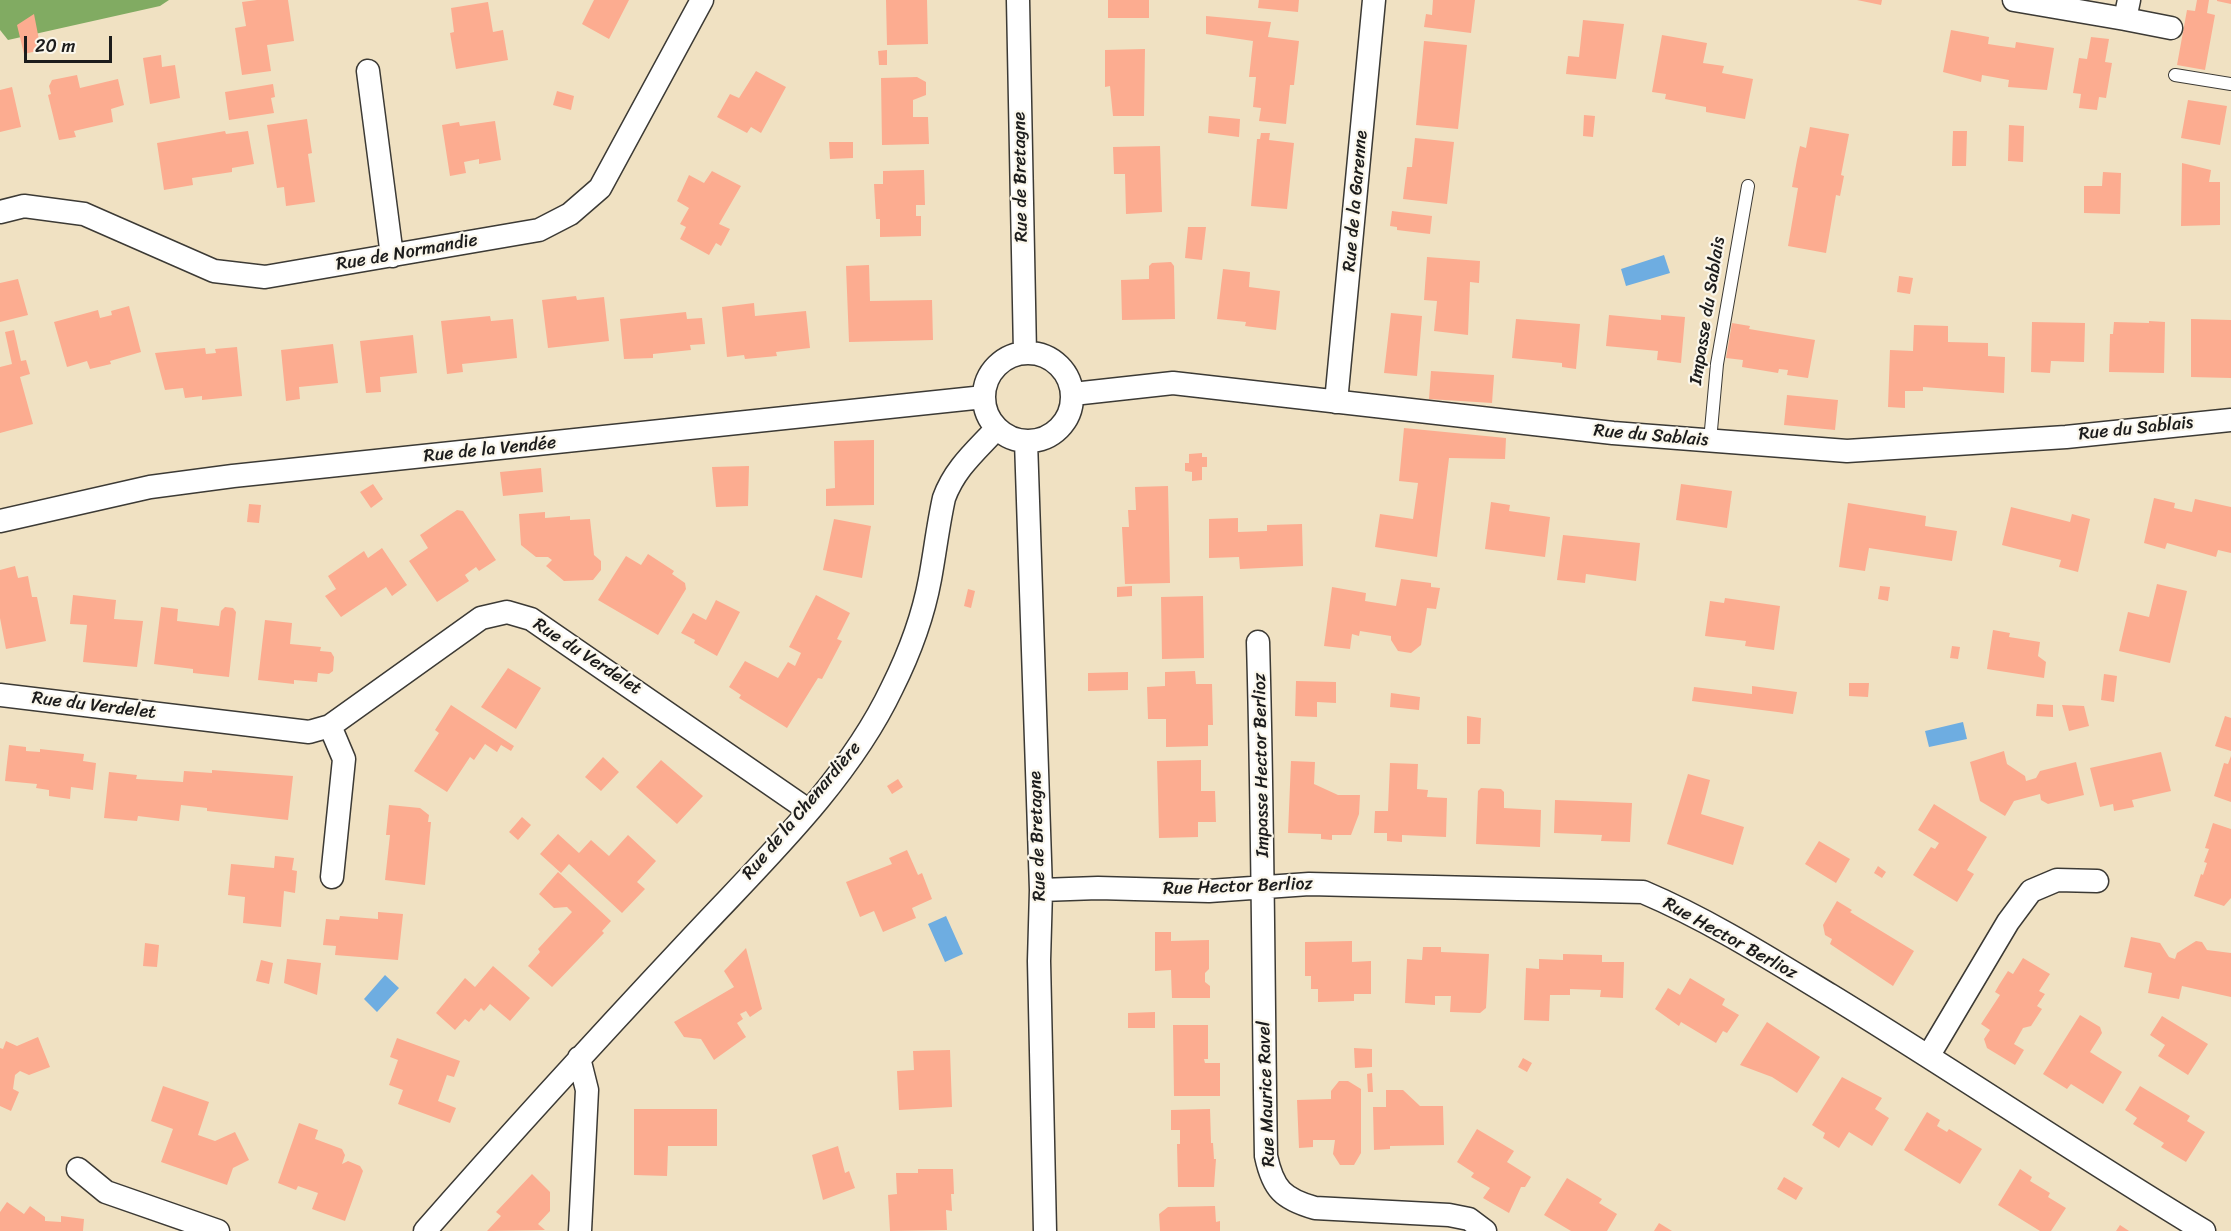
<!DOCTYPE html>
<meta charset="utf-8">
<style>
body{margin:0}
#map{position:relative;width:2231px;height:1231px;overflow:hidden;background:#f0e1c2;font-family:Sriracha,sans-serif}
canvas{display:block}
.scale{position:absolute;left:24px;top:36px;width:88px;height:27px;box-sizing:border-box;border:3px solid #1c1c1c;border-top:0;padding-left:8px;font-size:18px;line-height:21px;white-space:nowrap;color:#1c1c1c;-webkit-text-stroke:4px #fbf7ec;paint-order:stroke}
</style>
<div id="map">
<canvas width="2231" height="1231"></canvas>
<div class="scale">20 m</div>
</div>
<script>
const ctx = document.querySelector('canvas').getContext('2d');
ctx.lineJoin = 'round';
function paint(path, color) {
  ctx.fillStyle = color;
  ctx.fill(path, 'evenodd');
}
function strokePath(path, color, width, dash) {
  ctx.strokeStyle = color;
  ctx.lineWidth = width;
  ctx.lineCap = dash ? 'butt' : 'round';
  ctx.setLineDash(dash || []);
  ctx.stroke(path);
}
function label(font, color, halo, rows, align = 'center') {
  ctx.font = font + ' Sriracha,sans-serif';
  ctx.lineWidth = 4.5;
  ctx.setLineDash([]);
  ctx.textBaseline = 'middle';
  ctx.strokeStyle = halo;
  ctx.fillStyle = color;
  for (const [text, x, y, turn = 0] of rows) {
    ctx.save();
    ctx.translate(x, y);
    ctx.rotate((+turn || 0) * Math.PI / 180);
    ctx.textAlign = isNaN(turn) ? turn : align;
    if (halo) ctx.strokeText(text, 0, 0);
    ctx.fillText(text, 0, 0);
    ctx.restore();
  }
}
paint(new Path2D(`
 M0 0H169L160 6 8 40 0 30Z`), '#81ab62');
paint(new Path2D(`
 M1664 255 1670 273 1626 286 1621 269Z
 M1963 722 1967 739 1929 747 1925 731Z
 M946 916 963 954 945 962 928 924Z
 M385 975 399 988 377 1012 364 999Z`), '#6eade1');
paint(new Path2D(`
 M257 0H288L294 41 267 45 271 71 242 75 235 28 246 26 242 2Z
 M594 0H629L609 39 582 24Z
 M886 0H927L928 44 887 45Z
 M1108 0H1149V18H1108Z
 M1259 0H1299L1298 12 1258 8Z
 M1433 0H1475L1471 33 1424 27 1426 14 1432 15Z
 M1857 0H1882L1881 5Z
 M2197 0H2209L2207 13 2215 15 2205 70 2177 65 2187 10 2195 11Z
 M2217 0H2231V4L2217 1Z
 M488 2 493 32 503 30 508 60 456 69 450 33 454 32 451 8Z
 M34 14 41 50 24 54 17 25Z
 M1206 16 1271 22 1268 37 1299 41 1294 85H1290L1286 124 1259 121 1261 108 1253 107 1256 77H1249L1253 41 1206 34Z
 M1583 20 1624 24 1616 79 1566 74 1568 56 1579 57Z
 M1951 30 1989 37 1988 44 2001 46 2015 48 2016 42 2054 48 2047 90 2008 87 2009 80 1982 75 1981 82 1943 72Z
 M1662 35 1707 43 1703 63 1724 66 1722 73 1753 79 1745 119 1706 112V107L1665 99 1666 94 1652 92Z
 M2091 37 2109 39 2105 62 2112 63 2106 98 2099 97 2097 110 2079 108 2081 94 2073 93 2079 58 2087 59Z
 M1424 41 1467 45 1458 129 1416 125Z
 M1145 49 1144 116H1113L1110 86 1105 87V50Z
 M887 50V65H879L878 51Z
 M161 55 162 67 175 65 180 98 150 104 143 58Z
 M756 71 786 87 761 133 751 127 747 133 717 117 730 94 739 98Z
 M77 75 80 88 118 79 124 105 111 109 113 122 74 131 76 137 59 140 48 95 51 94 49 86 52 80Z
 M917 77 926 82V95L913 100V117H928L929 144 882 145 881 78Z
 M273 84 275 97 271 98 274 113 229 120 225 92Z
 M12 87 21 127 0 132V90Z
 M557 91 574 96 571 110 553 105Z
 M2188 100 2227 106 2220 145 2181 138Z
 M1584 115 1595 116 1593 137 1583 136Z
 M1209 116 1240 119 1239 137 1208 133Z
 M307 119 312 153 308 154 315 202 286 206 284 187 277 188 267 125Z
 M495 121 501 160 479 164V159L464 162 466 173 450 176 442 125 459 122 460 126Z
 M2009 125 2024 126 2023 162 2008 161Z
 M1810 127 1849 134 1841 175 1844 176 1840 196 1836 195 1826 253 1788 246 1798 188 1792 187 1797 160 1800 146 1806 148Z
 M225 131 226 134 248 131 254 164 232 168V172L192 178 193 185 164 190 157 143Z
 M1953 131H1967L1966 166H1952Z
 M1261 133H1270L1269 140 1294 143 1287 209 1251 206 1257 139H1260Z
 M1415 138 1454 142 1447 204 1403 199 1407 167H1412Z
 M829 142H853V158L830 159Z
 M1160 146 1162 212 1126 214 1125 174H1114L1113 147Z
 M2182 163 2211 170 2209 182H2220V225L2181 226Z
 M924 170 925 205H916V216H921V236L880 237V219H876L874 184H883V171Z
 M712 171 741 186 719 224 730 229 721 246 716 243 709 255 680 239 686 227 680 224 689 208 677 201 689 175 704 183Z
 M2103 172 2121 173 2120 214 2084 213V186H2102Z
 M1392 211 1432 216 1430 234 1397 230V227L1390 226Z
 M1188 227H1206L1202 260 1185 258Z
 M1427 257 1480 261 1479 283 1470 282 1468 335 1434 331 1437 301 1424 300Z
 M1171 262 1174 266 1175 319 1122 320 1121 280 1149 279V266L1152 263Z
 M869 265 870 301 932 300 933 340 849 342 846 266Z
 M1223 269 1250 272 1249 287 1280 291 1276 330 1245 326 1246 322 1217 319Z
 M1899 276 1913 278 1910 294 1897 292Z
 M18 279 28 315 0 322V283Z
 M576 296 577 300 604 297 609 341 548 348 542 300Z
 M754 303 755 316 806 311 810 348 776 352 777 356 745 359 744 355 727 357 722 307Z
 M129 306 141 352 110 361 111 364 90 369 87 361 67 367 54 322 98 310 100 318 112 315 111 311Z
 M686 312 687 319 702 318 705 344 690 345 691 350 653 354V358L624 359 620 319Z
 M1391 313 1422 316 1417 376 1384 373Z
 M1609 315 1661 320V315L1685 317 1681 363 1657 360 1658 351 1606 346Z
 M490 316 491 321 513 319 517 358 462 364 463 372 447 374 441 321Z
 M1516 319 1580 324 1576 369 1562 367V363L1512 358Z
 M2191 319 2231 320V378L2191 377Z
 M2149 321 2165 322 2164 373 2109 372 2110 334H2113L2114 322 2149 323Z
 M2032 322 2085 323 2084 362 2051 361 2050 373 2031 372Z
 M1732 323 1750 326 1749 329 1815 340 1808 378 1787 375 1788 370 1779 369 1778 373 1742 367 1743 360 1726 358Z
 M1914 325 1948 326V342L1988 343V356L2005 357 2004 393 1923 387V391H1905V408L1888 407 1890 350 1913 351Z
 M14 330 21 361 26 360 30 374 20 377 33 424 0 433V367L12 364 5 332Z
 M413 335 417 373 380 377 381 392 366 393 360 341Z
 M333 344 338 383 299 387 300 399 286 401 281 350Z
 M237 347 242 396 202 400V396L185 398 183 388 165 390 155 353 205 348 206 354 216 353 215 349Z
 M1431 371 1494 375 1492 403 1429 399Z
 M1787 395 1838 400 1835 430 1784 425Z
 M1404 428 1506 438 1505 459 1449 458 1437 557 1375 547 1380 514 1413 519 1418 483 1399 481Z
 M874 440V505L826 506V489L835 488 834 441Z
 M1202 453V457H1207V467H1202V480L1192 481V472L1185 471V463H1189V454Z
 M749 466 748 506 716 507 712 467Z
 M541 468 543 492 503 496 500 472Z
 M373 484 383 499 371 508 360 492Z
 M1681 484 1732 491 1727 528 1676 520Z
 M1168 486 1170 583 1125 584 1122 527H1129L1128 510H1136L1135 487Z
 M2154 498 2175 503 2174 508 2192 512 2195 499 2231 507V553L2218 550 2216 557 2167 543 2165 549 2144 543Z
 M1491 502 1510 505 1509 511 1550 517 1545 557 1485 549Z
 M1848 503 1926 516 1925 526 1957 531 1952 561 1869 548 1865 571 1839 567Z
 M249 504 261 505 259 523 247 522Z
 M2011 507 2070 522 2072 514 2090 519 2078 572 2059 567 2061 560 2002 545Z
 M457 510 463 511 496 560 479 571 476 567 465 575 469 581 437 602 409 561 428 548 420 535Z
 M545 512V518L570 516V520L590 519 594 555 601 561V570L593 580 564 581 546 566 552 560 548 557H536L521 545 519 514Z
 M1238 518V532L1267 531V525L1302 524 1303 566 1240 569 1239 557 1209 558V519Z
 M834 519 871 526 862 578 823 570Z
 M1563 535 1640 543 1636 581 1586 574 1585 583 1557 580Z
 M382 548 407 585 392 596 386 587 341 617 325 596 336 589 328 576 364 551 368 558Z
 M648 554 674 571 672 574 685 583 686 589 658 635 598 600 626 556 641 565Z
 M15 566 18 578 28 576 32 597H37L46 641 6 649 0 618V570Z
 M1401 579 1431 583V587L1440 588 1436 609 1427 608 1421 645 1411 653 1398 651 1391 640V636L1360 631 1359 636 1352 634 1350 649 1324 646 1332 587 1366 593 1365 601 1396 606Z
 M2157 584 2187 591 2170 663 2119 651 2128 612 2149 617Z
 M1132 586V596L1117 597V587Z
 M1880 586 1890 587 1888 601 1878 599Z
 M968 589 975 591 971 608 964 606Z
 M73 595 116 600 114 619 143 621 137 667 83 662 87 625 70 624Z
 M816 595 850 613 837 639 842 641 822 679 818 678 787 728 739 698 741 695 729 687 745 661 778 678 788 662 795 666 801 653 789 647Z
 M1203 596 1204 658 1162 659 1161 597Z
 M1725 598 1780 606 1774 650 1745 646 1746 641 1705 636 1710 601 1724 603Z
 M716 600 740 612 717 656 694 643 695 640 681 633 693 613 706 620Z
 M161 607 178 609 177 621 219 626 221 611 225 607 233 608 236 612 229 677 193 673V669L154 664Z
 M265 620 292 623 290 644 321 647 320 651 331 652 334 657 333 671 329 674 318 673 317 682 294 680V684L258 680Z
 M1993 630 2010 633 2009 637 2040 642 2038 656 2046 662 2044 678 1987 669Z
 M1952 646 1960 647 1958 659 1950 658Z
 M508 668 541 688 516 729 481 707Z
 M1195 671 1196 684H1212L1213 725H1208V746L1166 747V719H1148L1147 687 1165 686V672Z
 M1128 672V690L1088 691V673Z
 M2104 674 2117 676 2114 702 2101 700Z
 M1296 681 1336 682V703L1317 702V717L1295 716Z
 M1849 683H1869L1868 697 1849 696Z
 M1752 686 1797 692 1793 714 1692 701 1694 687 1752 694Z
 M1391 693 1420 697 1419 710 1390 707Z
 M2037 704 2053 705V717L2036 716Z
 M451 705 514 746 511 751 501 745 497 752 485 744 474 760 470 757 447 792 414 771 439 733 435 730Z
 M2062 705 2084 706 2089 726 2069 731Z
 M1467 716 1481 718 1480 744H1467Z
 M2225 716 2231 718V751L2215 746Z
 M9 745 26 747V751L40 752V749L84 754 83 761 96 763 93 790 71 787 70 799 49 796V790L36 788 37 784 5 781Z
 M2004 751 2007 764 2025 776 2026 781 2036 778 2040 771 2076 762 2084 795 2048 804 2041 800 2040 794 2014 801 2005 816 1980 801 1970 762Z
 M2161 752 2171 791 2132 800 2134 807 2114 811 2113 804 2100 807 2090 768Z
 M2231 756V802L2214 796 2224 763 2228 764Z
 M603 757 619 772 601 791 585 777Z
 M661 760 703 796 677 824 636 787Z
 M1201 760V791H1215L1216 822H1198V837L1159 838 1157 761Z
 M1291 761 1315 762 1314 784 1338 795H1360L1359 814 1351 835H1332V840L1321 839V834L1288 833Z
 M1390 763 1418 764 1417 789 1428 790 1427 797 1447 798 1446 837 1402 835V842L1387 841V833H1374L1375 811H1388Z
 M212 770 293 776 288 820 207 811V808L181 805 179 821 138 816 137 821 104 818 109 772 137 775 136 779 183 782 184 771 212 773Z
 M1688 774 1710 780 1701 814 1744 827 1733 865 1667 844Z
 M898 779 903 787 892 794 887 786Z
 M1481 788 1501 789 1504 792V808L1541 810 1540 847 1476 844 1478 791Z
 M1555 800 1632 803 1630 842 1601 841 1602 835 1554 833Z
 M1934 804 1987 837 1967 870 1974 874 1957 902 1913 875 1931 847 1935 849 1939 843 1918 830Z
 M389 805 420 808 429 815 428 822H431L425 885 385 880 390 835H386Z
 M522 817 531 825 518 840 509 832Z
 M2213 823 2231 829V898L2224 906 2194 896 2201 874 2203 875 2207 863 2204 862 2209 849 2205 848Z
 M558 834 579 853 591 840 609 856 628 835 656 861 637 882 645 889 622 913 569 864 561 873 540 854Z
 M1819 841 1850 859 1836 883 1805 864Z
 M907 850 918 875 922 873 932 899 912 908 916 918 883 932 874 911 860 917 846 882 892 864 889 858Z
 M275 856 294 858 292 870 297 871 295 893 284 891 281 927 243 923 245 897 228 895 231 864 274 868Z
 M1878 866 1886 872 1882 878 1874 873Z
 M558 872 611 921 602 931 604 933 552 987 528 966 540 952 538 949 572 912 567 907 554 908 539 894Z
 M1837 901 1852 910 1850 912 1914 951 1893 986 1830 944 1832 939 1825 935 1823 925Z
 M378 912 403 914 398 960 335 955 336 946 323 945 326 919 339 920 340 916 378 919Z
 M1155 932H1171V941L1209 940V969L1205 973V982L1210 986V998H1172L1171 970 1155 971Z
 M2131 937 2160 943 2169 957 2175 959 2177 953 2196 941 2202 942 2207 950 2231 953V997L2182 986 2179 999 2148 993 2152 973 2124 967Z
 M1352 941V962L1371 961V994H1354V1001L1318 1002V989H1311V976H1305V942Z
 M145 943 159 945 157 967 143 966Z
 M1423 947H1441V952L1489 954 1486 1008 1480 1013 1450 1012 1451 996H1435V1005L1405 1003 1407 959 1422 960Z
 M746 948 762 1009 750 1017 746 1011 740 1014 743 1019 737 1023 746 1037 714 1060 701 1039 684 1037 674 1022 734 987 724 971Z
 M1563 954 1602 955V962H1624L1623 998 1600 997 1601 990 1570 989V995H1550L1549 1021 1524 1020 1526 968 1539 969V959L1563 960Z
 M2023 958 2050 974 2039 991 2045 994 2037 1006 2042 1009 2031 1026 2023 1028 2014 1044 2024 1050 2015 1065 1987 1048 1984 1039 1990 1030 1981 1024 2000 995 1995 992 1999 985 2008 971 2013 974Z
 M287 959 321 963 317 995 284 983Z
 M261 960 273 963 269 984 256 981Z
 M493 966 530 998 510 1021 490 1004 484 1011 481 1008 469 1022 465 1019 455 1030 436 1013 465 978 475 987Z
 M1690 978 1725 999 1722 1005 1739 1015 1727 1033 1723 1031 1716 1043 1681 1022 1679 1026 1655 1009 1668 988 1680 995Z
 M1155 1012V1028H1128V1013Z
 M2080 1015 2100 1027 2102 1033 2090 1052 2122 1072 2103 1104 2071 1084 2067 1089 2043 1074Z
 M2162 1016 2208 1044 2188 1075 2158 1056 2165 1045 2150 1035Z
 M1767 1022 1820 1057 1797 1093 1772 1077 1740 1065Z
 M1173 1025H1208V1059H1204L1205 1063H1220V1096H1174Z
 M38 1037 50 1067 29 1075 20 1071 15 1075 13 1089 19 1092 11 1111 0 1106V1048L3 1049 6 1041 17 1046Z
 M397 1038 460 1061 454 1077 447 1075 438 1101 456 1108 450 1123 398 1104 403 1090 389 1085 398 1060 390 1057Z
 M1354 1048 1372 1049V1067L1355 1068Z
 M950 1050 952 1107 899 1110 897 1071 914 1070 913 1051Z
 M1523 1058 1532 1063 1527 1072 1518 1067Z
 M1372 1073 1373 1092H1368L1367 1074Z
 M1842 1077 1882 1098 1875 1109 1889 1118 1872 1146 1849 1132 1839 1148 1823 1138 1825 1133 1812 1125Z
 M1339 1081H1348L1361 1089V1153L1354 1165H1340L1333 1154 1335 1140H1313V1147L1299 1148 1297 1100 1331 1099V1091Z
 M163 1086 209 1102 198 1135 215 1141 235 1132 249 1160 233 1168 227 1185 161 1162 173 1129 151 1121Z
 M2140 1086 2190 1116 2187 1121 2205 1132 2186 1162 2161 1147 2164 1143 2133 1124 2137 1118 2125 1110Z
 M1386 1090H1403L1420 1106H1443L1444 1145 1390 1146V1149L1374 1150 1373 1107H1386Z
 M634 1109H717V1146H668L667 1176 634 1175Z
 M1210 1109 1211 1143H1213L1214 1159H1216L1214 1187H1178L1177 1144H1180V1130H1171V1110Z
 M1927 1112 1940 1120 1937 1126 1947 1132 1949 1129 1982 1149 1960 1184 1904 1150Z
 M299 1123 318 1130 315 1139 342 1149 345 1155 342 1164 348 1161 360 1166 363 1171 345 1221 312 1209 318 1193 298 1186 296 1190 278 1183Z
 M1477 1129 1514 1151 1507 1162 1531 1177 1525 1187H1521L1509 1213 1483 1198 1490 1188 1471 1177 1474 1173 1457 1162Z
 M838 1146 845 1173 849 1171 855 1188 823 1200 812 1155Z
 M918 1169H953L954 1194H951L952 1211 946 1210 947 1230 890 1231 888 1195 897 1194 896 1173H918Z
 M2020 1169 2032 1177 2030 1181 2050 1193 2048 1197 2066 1208 2051 1231H2040L1998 1205Z
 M532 1174 550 1192V1211L538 1224 545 1230 487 1231 501 1216 496 1212Z
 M1784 1177 1803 1188 1796 1200 1777 1189Z
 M1567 1178 1602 1199 1599 1203 1617 1214 1607 1231H1571L1544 1215Z
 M7 1202 24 1214 30 1206 45 1217V1221L61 1222V1216L84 1219 83 1231H0V1212Z
 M1215 1206 1216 1222 1220 1221V1231H1160L1159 1214 1168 1207Z
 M1659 1223 1672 1231H1654Z
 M2120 1225 2129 1231H2116Z`), '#fcac90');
const lane = new Path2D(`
 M2175 75 2231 84
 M1710 441 1717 364 1748 186`);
const street = new Path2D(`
 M1018 0 1025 353
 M2014 0 2125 19 2129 0
 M2125 19 2171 28
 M368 71 392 256
 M0 212 24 206 84 214 214 271 265 277 539 230 570 214 600 188 702 0
 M984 397a44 44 0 1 1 88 0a44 44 0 1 1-88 0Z
 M1073 394 1173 383 1613 433 1847 451 2066 437 2231 420
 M1336 402 1374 0
 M1026 441 1041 890 1039 961 1045 1231
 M0 521 150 487 233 476 984 397
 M1258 642C1263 814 1263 985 1266 1156 1273 1189 1283 1199 1315 1208L1449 1215 1469 1219 1485 1231
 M0 695 309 732 330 726 481 618 507 612 531 619 808 810
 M330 726 344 759 332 877
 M1041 890 1098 888 1209 891 1309 884 1643 892C1709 920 1769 958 1830 995 1956 1072 2078 1155 2204 1231
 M1929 1055 2008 922 2031 891 2057 880 2097 881
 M579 1058 587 1090 580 1231
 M78 1169 106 1192 218 1231
 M425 1231C510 1134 597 1039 685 945 757 867 846 785 892 688 909 654 923 617 930 579 935 552 938 525 944 498 955 468 976 451 997 428`);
strokePath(lane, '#3c3a35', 14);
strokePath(street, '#3c3a35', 25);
strokePath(lane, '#fff', 12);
strokePath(street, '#fff', 22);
label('18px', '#1c1c1c', '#fbf7ec', [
 ["Rue de Bretagne",1021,177,-91],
 ["Rue de la Garenne",1356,201,-85],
 ["Rue de Normandie",407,253,-10],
 ["Impasse du Sablais",1708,311,-81],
 ["Rue du Sablais",2136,429,-6],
 ["Rue du Sablais",1651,436,5],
 ["Rue de la Vendée",490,450,-6],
 ["Rue du Verdelet",587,657,33],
 ["Rue du Verdelet",94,706,7],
 ["Impasse Hector Berlioz",1262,765,-91],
 ["Rue de la Chenardière",802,811,-50],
 ["Rue de Bretagne",1038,836,-92],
 ["Rue Hector Berlioz",1238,887,-2],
 ["Rue Hector Berlioz",1730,939,29],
 ["Rue Maurice Ravel",1267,1094,-92]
]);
</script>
